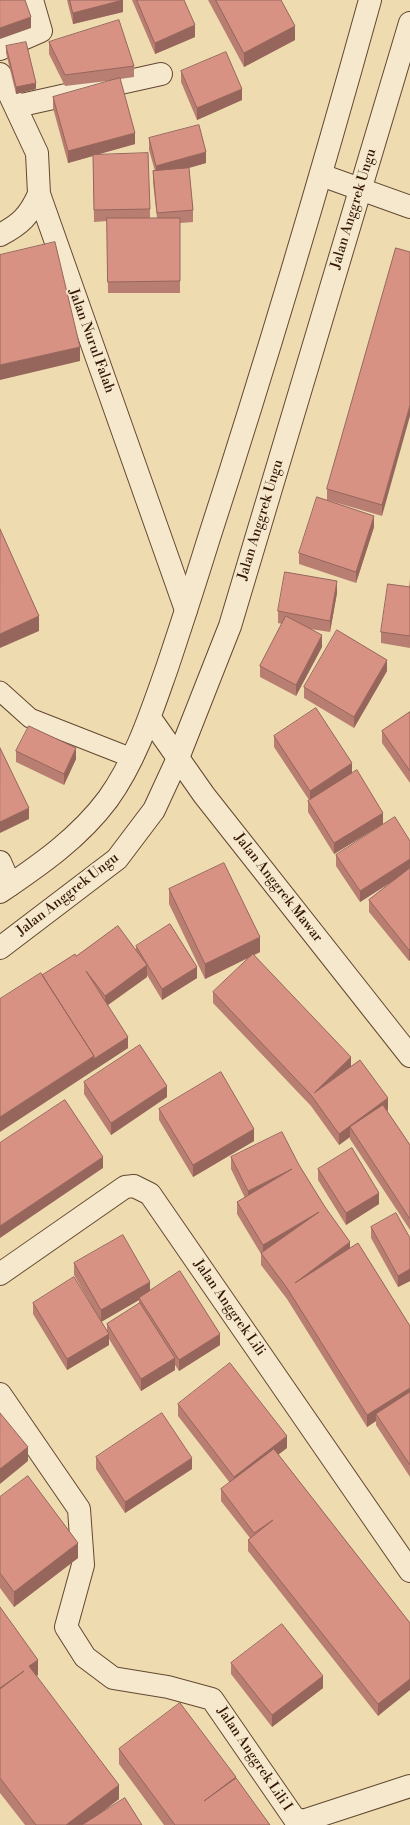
<!DOCTYPE html>
<style>
body{margin:0}
canvas{display:block;background:#efdbb0}
</style>
<canvas width="410" height="1825"></canvas>
<script>
const ctx = document.querySelector('canvas').getContext('2d');
ctx.lineJoin = 'round';
function strokePath(path, color, width, dash) {
  ctx.strokeStyle = color;
  ctx.lineWidth = width;
  ctx.lineCap = dash ? 'butt' : 'round';
  ctx.setLineDash(dash || []);
  ctx.stroke(path);
}
function paint(path, color) {
  ctx.fillStyle = color;
  ctx.fill(path, 'evenodd');
}
function label(font, color, halo, rows, align = 'center') {
  ctx.font = font + ' "Libre Bodoni",serif';
  ctx.lineWidth = 4;
  ctx.setLineDash([]);
  ctx.textBaseline = 'middle';
  ctx.strokeStyle = halo;
  ctx.fillStyle = color;
  for (const [text, x, y, turn = 0] of rows) {
    ctx.save();
    ctx.translate(x, y);
    ctx.rotate((+turn || 0) * Math.PI / 180);
    ctx.textAlign = isNaN(turn) ? turn : align;
    if (halo) ctx.strokeText(text, 0, 0);
    ctx.fillText(text, 0, 0);
    ctx.restore();
  }
}
const service = new Path2D(`
 M0 691 30 718 132 758`);
const minor = new Path2D(`
 M0 49 41 31 32 0
 M0 74 37 153 39 194 186 610
 M17 106 161 74
 M321 175 410 207
 M0 235C21 224 29 216 39 194
 M150 718 204 795 410 1056
 M0 862 10 885
 M0 1274 125 1187 134 1186 150 1194 410 1571
 M0 1394 79 1509 83 1565 66 1627 85 1657 113 1678 168 1687 212 1699 294 1818 303 1821 410 1786`);
const tertiary = new Path2D(`
 M0 892C40 865 79 838 108 799 136 760 151 713 167 668 181 626 195 583 208 541 266 362 320 181 370 0
 M0 948 117 859 154 810 178 758 230 626 410 23`);
strokePath(service, '#634831', 21);
strokePath(minor, '#634831', 24);
strokePath(tertiary, '#634831', 24);
strokePath(service, '#f5e8cc', 19);
strokePath(minor, '#f5e8cc', 22);
strokePath(tertiary, '#f5e8cc', 22);
paint(new Path2D(`
 M67 0H123V12L73 24Z
 M132 0H184L195 37 155 54Z
 M208 0H281L295 40 244 67Z
 M49 42 134 66V77L120 79 135 144 98 154 150 209V218H157L153 182V171H155L149 150V138L206 163 189 168 193 210V222L180 223V293H108L107 221 94 222 93 156 68 163 53 108V97L116 80 65 86 49 54Z
 M6 46 36 89 16 94 6 53Z
 M181 71 242 100 197 120 181 82Z
 M396 248 382 516 327 500V489Z
 M374 527 356 583 299 564V553Z
 M410 579V648L381 643V632L409 587Z
 M337 593 330 632 310 629 322 647 296 696 260 677V666L282 624 278 623V611Z
 M387 671 354 728 304 698V687Z
 M410 712V783L382 743V731Z
 M274 736 352 774 383 824 334 854 308 812V801L309 800 274 747Z
 M16 751 76 759 64 785 16 762Z
 M410 841V960L409 961 369 912V900L396 879 360 902 336 866V855Z
 M169 889 260 952 254 955 388 1110 387 1111 410 1145V1230L350 1139V1137L339 1145 311 1106 213 1003V992L250 957 205 979 169 904Z
 M136 946 197 978 162 1000 147 975V977L108 1005 128 1048 94 1070 42 975 76 956 136 950Z
 M84 1082 167 1097 111 1135 84 1094Z
 M159 1109 254 1141 193 1177 159 1120Z
 M231 1157 299 1165 350 1248 410 1326V1477L376 1425V1421L367 1427 287 1299 261 1265V1254L237 1214V1202L245 1198 231 1169Z
 M318 1169 379 1204 346 1225 318 1180Z
 M371 1227 410 1238V1281L398 1287 371 1238Z
 M74 1263 150 1290 220 1345 179 1371 175 1365V1370L141 1391 109 1339V1345L67 1370 33 1314V1303L92 1306 74 1275ZM139 1300V1304L107 1324V1331L101 1322Z
 M178 1404 287 1448 278 1454 410 1623 378 1716 248 1551V1540L250 1538 221 1501V1489L230 1483 178 1416Z
 M96 1457 192 1469 125 1513 96 1469Z
 M0 1497 78 1558 14 1607 0 1588Z
 M0 1607 38 1675 36 1676 119 1799 99 1814 142 1825H25L0 1793Z
 M231 1663 323 1688 272 1727 231 1674Z
 M119 1749 236 1779 270 1825H164L119 1764Z`), '#b97e72');
paint(new Path2D(`
 M123 0V12L73 24V13Z
 M31 17V28L0 39V28Z
 M195 25V37L155 54V43Z
 M295 26V40L244 67V53Z
 M36 83V89L16 94V87Z
 M242 89V100L197 120V108Z
 M135 133V144L68 163V151Z
 M206 152V163L156 177V166Z
 M80 347V361L0 380V365Z
 M410 405V416L382 516V505Z
 M374 516V527L356 583V572Z
 M337 581V593L330 632V621Z
 M39 616V631L0 648V634Z
 M322 635V647L296 696V685Z
 M387 660V671L354 728V717Z
 M76 748V759L64 785V774Z
 M352 763V775L310 802V791Z
 M29 808V819L0 833V822Z
 M383 813V824L334 854V843Z
 M410 859V870L360 902V891Z
 M260 937V952L205 979V964Z
 M410 949V960L409 961V950Z
 M147 965V977L105 1007V996Z
 M197 967V978L162 1000V989Z
 M128 1037V1048L0 1132V1117L94 1056Z
 M351 1057V1069L314 1093Z
 M167 1086V1097L111 1135V1123Z
 M388 1098V1110L354 1134 350 1127V1137L339 1145V1134Z
 M254 1129V1141L193 1177V1165Z
 M103 1157V1168L0 1238V1226Z
 M292 1169 248 1202V1191Z
 M379 1193V1204L346 1225V1213Z
 M319 1212V1223L263 1256V1245Z
 M350 1242V1253L295 1283Z
 M410 1269V1281L398 1287V1276Z
 M150 1282V1293L139 1298V1300L101 1322V1310Z
 M109 1334V1345L67 1370V1359Z
 M220 1334V1345L179 1371V1360Z
 M175 1358V1370L141 1391V1379Z
 M410 1388V1400L376 1414V1421L367 1427V1415Z
 M287 1436V1448L234 1489V1477Z
 M28 1447V1461L0 1484V1469Z
 M192 1458V1469L125 1513V1502Z
 M78 1543V1558L14 1607V1592Z
 M38 1660V1675L29 1681V1666Z
 M323 1676V1688L272 1727V1715Z
 M410 1679V1690L378 1716V1704Z
 M236 1777V1791L204 1801Z
 M119 1785V1799L85 1825H66Z`), '#96665c');
const building = new Path2D(`
 M0 0H25L31 17 0 28Z
 M70 0H123L73 13Z
 M137 0H184L195 25 155 43Z
 M216 0H281L295 26 244 53Z
 M119 20 134 66 65 75 49 42Z
 M26 42 36 83 16 87 6 46Z
 M226 52 242 89 197 108 181 71Z
 M120 78 135 133 68 151 53 97Z
 M199 125 206 152 156 166 149 138Z
 M148 153 150 209 94 210 93 155Z
 M189 168 193 210 157 213 153 171Z
 M107 218H180V281L108 282Z
 M55 242 80 347 0 365V255Z
 M396 248 410 252V405L382 505 327 489Z
 M317 497 374 516 356 572 299 553Z
 M0 529 39 616 0 634Z
 M285 572 337 581 330 621 278 611Z
 M388 584 410 587V636L381 632Z
 M286 616 322 635 296 685 260 666Z
 M337 630 387 660 354 717 304 687Z
 M316 708 352 763 310 791 274 736Z
 M410 712V771L382 731Z
 M29 726 76 748 64 774 16 751Z
 M0 748 29 808 0 822Z
 M357 770 383 813 334 843 308 801Z
 M395 817 410 841V859L360 891 336 855Z
 M224 863 260 937 205 964 169 889Z
 M410 868V949L409 950 369 900Z
 M170 924 197 967 162 989 136 946Z
 M118 926 147 965 105 996 86 971 128 1037 94 1059V1056L42 975 75 954 76 956Z
 M253 954 351 1057 314 1093 360 1060 388 1098 339 1134 311 1095 213 992Z
 M41 973 94 1056 0 1117V999Z
 M140 1045 167 1086 111 1123 84 1082Z
 M221 1072 254 1129 193 1165 159 1109Z
 M65 1100 103 1157 0 1226V1143Z
 M383 1105 410 1145V1219L350 1127Z
 M282 1132 299 1165 325 1207 350 1242 295 1283 358 1243 410 1326V1388L367 1415 287 1288 261 1253 319 1212 263 1245 237 1202 292 1169 248 1191 231 1157Z
 M352 1148 379 1193 346 1213 318 1169Z
 M396 1213 410 1238V1269L398 1276 371 1227Z
 M123 1235 150 1282 101 1310 74 1263Z
 M180 1271 220 1334 179 1360 139 1298Z
 M74 1277 109 1334 67 1359 33 1303Z
 M140 1303 175 1358 141 1379 107 1324Z
 M230 1363 287 1436 234 1477 178 1404Z
 M410 1392V1465L376 1414Z
 M0 1413 28 1447 0 1469Z
 M162 1413 192 1458 125 1502 96 1457Z
 M274 1449 410 1623V1679L378 1704 248 1540 273 1520 254 1533 221 1489Z
 M28 1476 78 1543 14 1592 0 1573V1497Z
 M0 1607 38 1660 29 1666 119 1785 66 1825H36L0 1778V1689L24 1671 0 1688Z
 M282 1624 323 1676 272 1715 231 1663Z
 M180 1703 236 1777 204 1801 236 1778 270 1825H175L119 1749Z
 M125 1798 142 1825H82Z`);
paint(building, '#d79284');
strokePath(building, '#96665c', 1);
label('14px', '#341707', '#f5e8cc', [
 ["Jalan Anggrek Ungu",354,209,-73],
 ["Jalan Nurul Falah",91,341,70],
 ["Jalan Anggrek Ungu",261,520,-73],
 ["Jalan Anggrek Mawar",278,888,52],
 ["Jalan Anggrek Ungu",68,895,-38],
 ["Jalan Anggrek Lili",229,1308,55],
 ["Jalan Anggrek Lili I",254,1759,56]
]);
</script>
